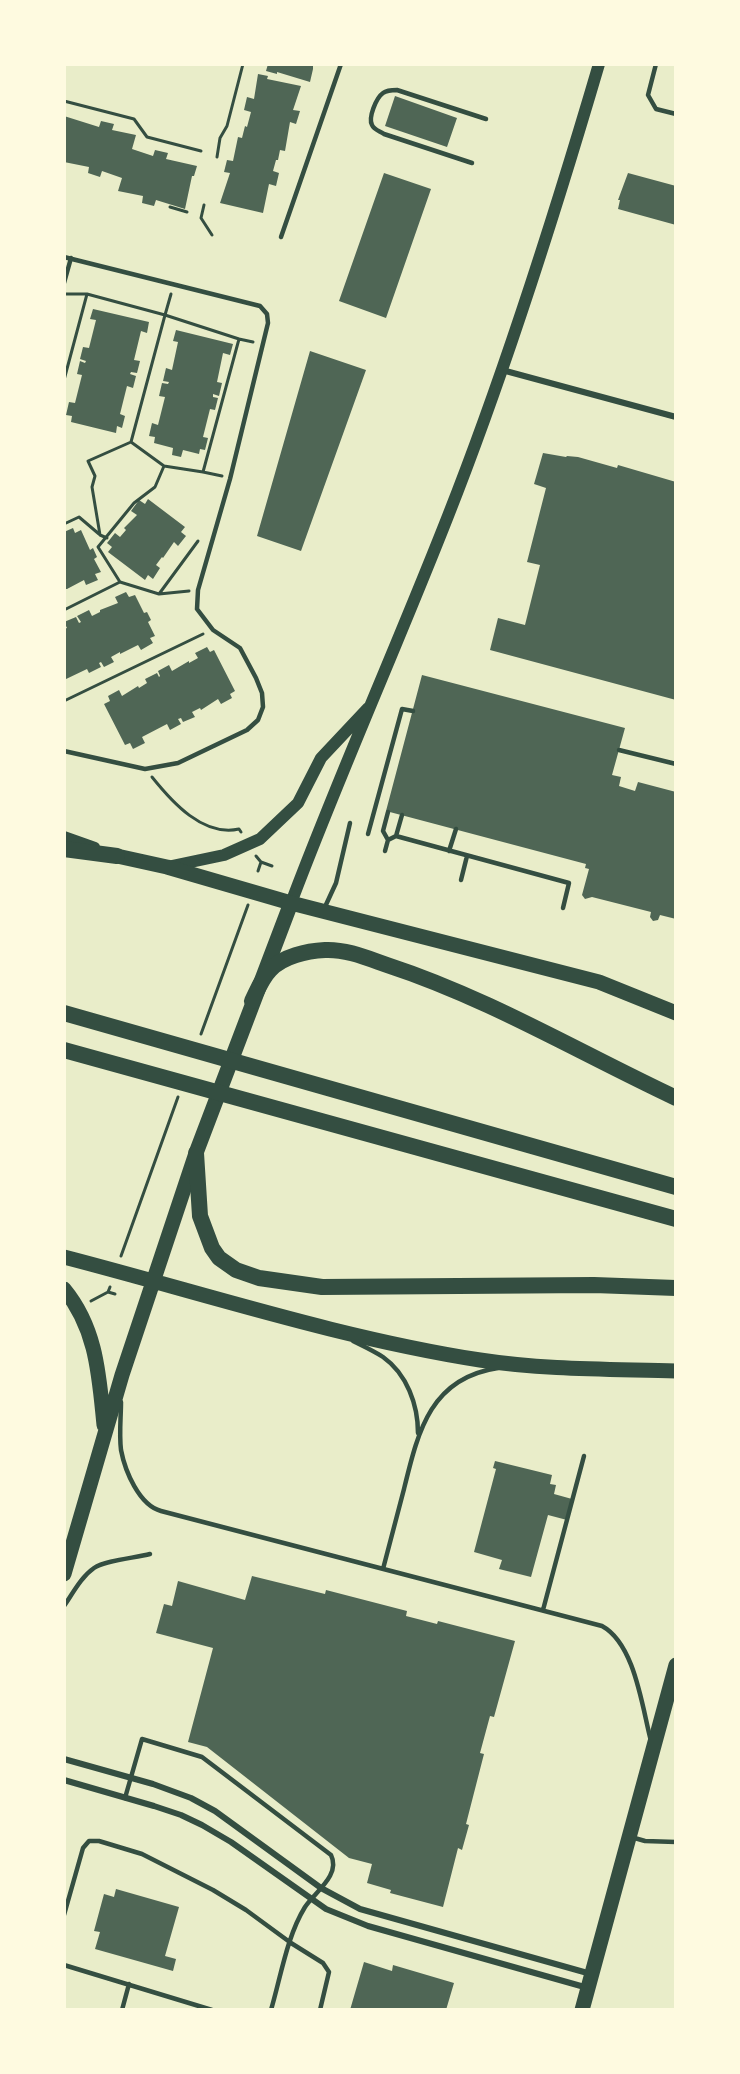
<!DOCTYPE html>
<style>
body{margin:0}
#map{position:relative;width:740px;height:2074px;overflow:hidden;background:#e9edc9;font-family:Commissioner,sans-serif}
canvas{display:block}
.frame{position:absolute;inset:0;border:66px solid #fefae0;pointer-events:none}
</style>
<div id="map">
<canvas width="740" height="2074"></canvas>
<div class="frame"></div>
</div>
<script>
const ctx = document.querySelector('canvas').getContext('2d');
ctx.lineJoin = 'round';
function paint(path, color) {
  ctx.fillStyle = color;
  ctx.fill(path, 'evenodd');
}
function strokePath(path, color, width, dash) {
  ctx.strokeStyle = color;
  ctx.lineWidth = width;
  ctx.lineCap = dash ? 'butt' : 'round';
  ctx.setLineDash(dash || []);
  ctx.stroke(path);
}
paint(new Path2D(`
 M268 64H313V69L310 82 277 72V74L266 71Z
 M258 74 268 76 267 79 301 86 293 110 300 111 296 124 290 122 285 151 280 150 278 160H276L273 171 279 173 276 186 269 184 263 213 220 203 230 173 224 172 227 160 233 161 238 137 242 138 245 126 247 127 251 112 244 110 247 97 254 99Z
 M395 96 457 118 447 147 385 126Z
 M64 116 99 127 101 121 114 124 112 130 136 135 132 149 153 156 155 150 168 153 166 159 197 166 194 176H192L185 209 156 200 154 206 142 203 143 196 118 191 122 178 102 171 100 177 88 173 89 167 64 162Z
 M384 173 431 189 386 318 339 301Z
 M628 173 676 186V225L618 209 620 200H618Z
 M93 309 149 322 147 333 141 331 134 360 140 361 137 373 131 372 130 374 136 376 133 388 127 386 120 414 125 416 122 428 117 426 116 433 71 422 72 416 66 415 69 402 75 403 82 375 77 374 80 361 85 363 86 361 80 359 83 347 89 348 96 320 90 319Z
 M176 330 233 344 230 355 223 353 217 382 222 383 219 396 213 394V397L218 398 215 410 210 409 203 437 208 438 205 450 200 449 199 454 183 450 181 457 172 455 173 448 154 443 155 437 149 436 152 423 158 425 165 397 159 396 162 383 168 384 169 382 163 381 166 368 172 370 178 342 173 341Z
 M310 351 366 370 301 551 257 536Z
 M543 453 566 457 567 456 578 457 617 468 618 465 676 482V700L490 650 498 618 525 625 540 565 527 562 546 488 534 484Z
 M148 499 185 527 181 532 186 536 178 546 174 542 163 558 162 557 156 565 160 568 153 579 148 575 145 580 108 552 112 547 107 543 115 533 120 537 126 530 124 528 137 515 131 511 139 500 145 504Z
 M73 528 75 533 81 530 90 550 93 548 97 557 94 559 101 572 95 574 98 580 86 585 84 580 67 589H64V532Z
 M126 592 129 597 135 595 144 613 147 612 151 620 148 622 155 636 150 638 153 643 141 650 138 645 120 654V652L111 657 114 662 104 667 101 662 99 663 101 667 89 673 87 669 64 680V629L67 628 64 622 76 617 79 623 81 622 77 616 89 610 92 616 100 612V610L118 603 115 597Z
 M207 647 210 652 214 650 235 691 230 694 232 698 221 704 218 699 201 710 200 708 192 712 195 717 183 722 181 718 178 719 181 724 170 730 167 724 142 737 145 743 133 749 130 743 125 745 104 704 110 701 108 696 119 690 122 696 138 686 139 688 147 683 145 679 157 673 159 677 160 676 158 671 169 665 172 671 189 661V663L198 658 195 653Z
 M422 675 625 728 612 775 621 777 619 786 635 791 638 782 676 792V919L660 915 658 920 653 921 650 917 651 912 592 897 585 899 582 895 589 869 585 868 586 864 386 811Z
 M495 1461 552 1475 550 1484 556 1485 554 1494 572 1499 567 1520 548 1515 531 1577 499 1569 502 1560 474 1552 496 1469 493 1468Z
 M252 1576 325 1594 326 1590 407 1611 406 1616 437 1624 438 1621 515 1641 494 1717 490 1716 480 1753 484 1754 466 1824 469 1825 462 1850 458 1848 443 1907 390 1893 391 1890 367 1883 372 1864 349 1858 207 1747 188 1742 213 1648 156 1633 164 1604 172 1606 178 1581 245 1600Z
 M116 1889 179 1907 165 1956 176 1959 173 1971 95 1949 100 1932 94 1931 104 1894 114 1897Z
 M364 1962 392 1971 393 1965 454 1983 446 2010H350Z`), '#4f6655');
strokePath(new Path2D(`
 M64 101 134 119 147 137 201 151
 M217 157 220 138 227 126 243 64
 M204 205 201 218 212 235
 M170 207 187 212
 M66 294H87L165 315 171 294
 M64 380 87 294
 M131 442 164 466 203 472 239 339 253 342
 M131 442 165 315 239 339
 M203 472 222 476
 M64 524 79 517 99 534
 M107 538 100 535 92 487 95 476 88 461 131 442
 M120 582 98 547 134 503 155 487 164 466
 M159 594 198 541
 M64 610 120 582 159 594 189 591
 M64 701 203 634
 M152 777C172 802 203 837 239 829L241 832
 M256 856 261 862 258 871
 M261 862 272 866
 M201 1034 248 905
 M121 1256 178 1097
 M110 1287 108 1292 115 1294
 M91 1301 108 1292`), '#344e41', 3);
strokePath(new Path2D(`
 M656 64 648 95 656 109 676 114
 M472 163 384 134C380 131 374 130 372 125 368 118 376 98 383 93 387 90 392 90 397 90L486 119
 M281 237 341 64
 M64 257 260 306 267 314 268 323 230 479 198 590 197 609 213 630 240 648 256 678 262 693 263 707 258 720 247 730 178 763 145 769 64 751
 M64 283 71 258
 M619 750 676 764
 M388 812 383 831 388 840 396 836 402 815
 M368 834 402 709 413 711
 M396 836 569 883 563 908
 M385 851 388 840
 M449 851 456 829
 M461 880 467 856
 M324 909 336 883 350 823
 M353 1341C363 1346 374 1351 383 1357 407 1374 418 1405 418 1433
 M121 1402C121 1417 119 1434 121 1450 125 1471 139 1505 161 1511L602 1626C635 1644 642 1707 651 1741
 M383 1569C390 1542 397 1515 404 1489 418 1432 430 1378 498 1368
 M64 1606C73 1593 81 1577 94 1568 106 1560 135 1558 150 1554
 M543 1610 584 1456
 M125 1798 142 1739 202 1757 331 1855C341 1875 315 1892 305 1907 287 1936 281 1976 271 2010
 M631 1837 645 1841 676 1842
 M64 1915 83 1848 89 1841H99L142 1854 213 1890 246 1910 291 1943 323 1963 329 1972 320 2010
 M64 1965 212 2010
 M122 2010 129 1984`), '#344e41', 4.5);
strokePath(new Path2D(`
 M502 370 676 417
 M64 1759 153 1784 191 1798 215 1811 321 1888 360 1909 591 1974
 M64 1780 154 1806 181 1815 202 1825 231 1842 326 1909 368 1926 588 1988`), '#344e41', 6);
strokePath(new Path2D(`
 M64 836 95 847`), '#344e41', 10);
strokePath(new Path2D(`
 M167 867 224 855 260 839 298 803 321 758 368 708
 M291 903C340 773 397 646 448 516 506 369 554 217 599 64`), '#344e41', 12);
strokePath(new Path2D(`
 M117 856 167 867 291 903 599 982 676 1013
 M64 1257C203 1293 339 1338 480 1360 545 1370 610 1369 676 1371
 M64 1289C97 1329 99 1376 104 1425
 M64 1574 122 1375 196 1153 291 903
 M582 2010 676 1665`), '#344e41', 15);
strokePath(new Path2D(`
 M64 849 117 856
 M252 1001C257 991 262 978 270 970 283 956 307 951 325 950 346 949 367 958 387 965 488 998 580 1053 676 1098
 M64 1013 676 1187
 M64 1050 676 1219
 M196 1153 200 1216 212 1248 219 1258 236 1270 259 1278 322 1287 594 1285 676 1288`), '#344e41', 16);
</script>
